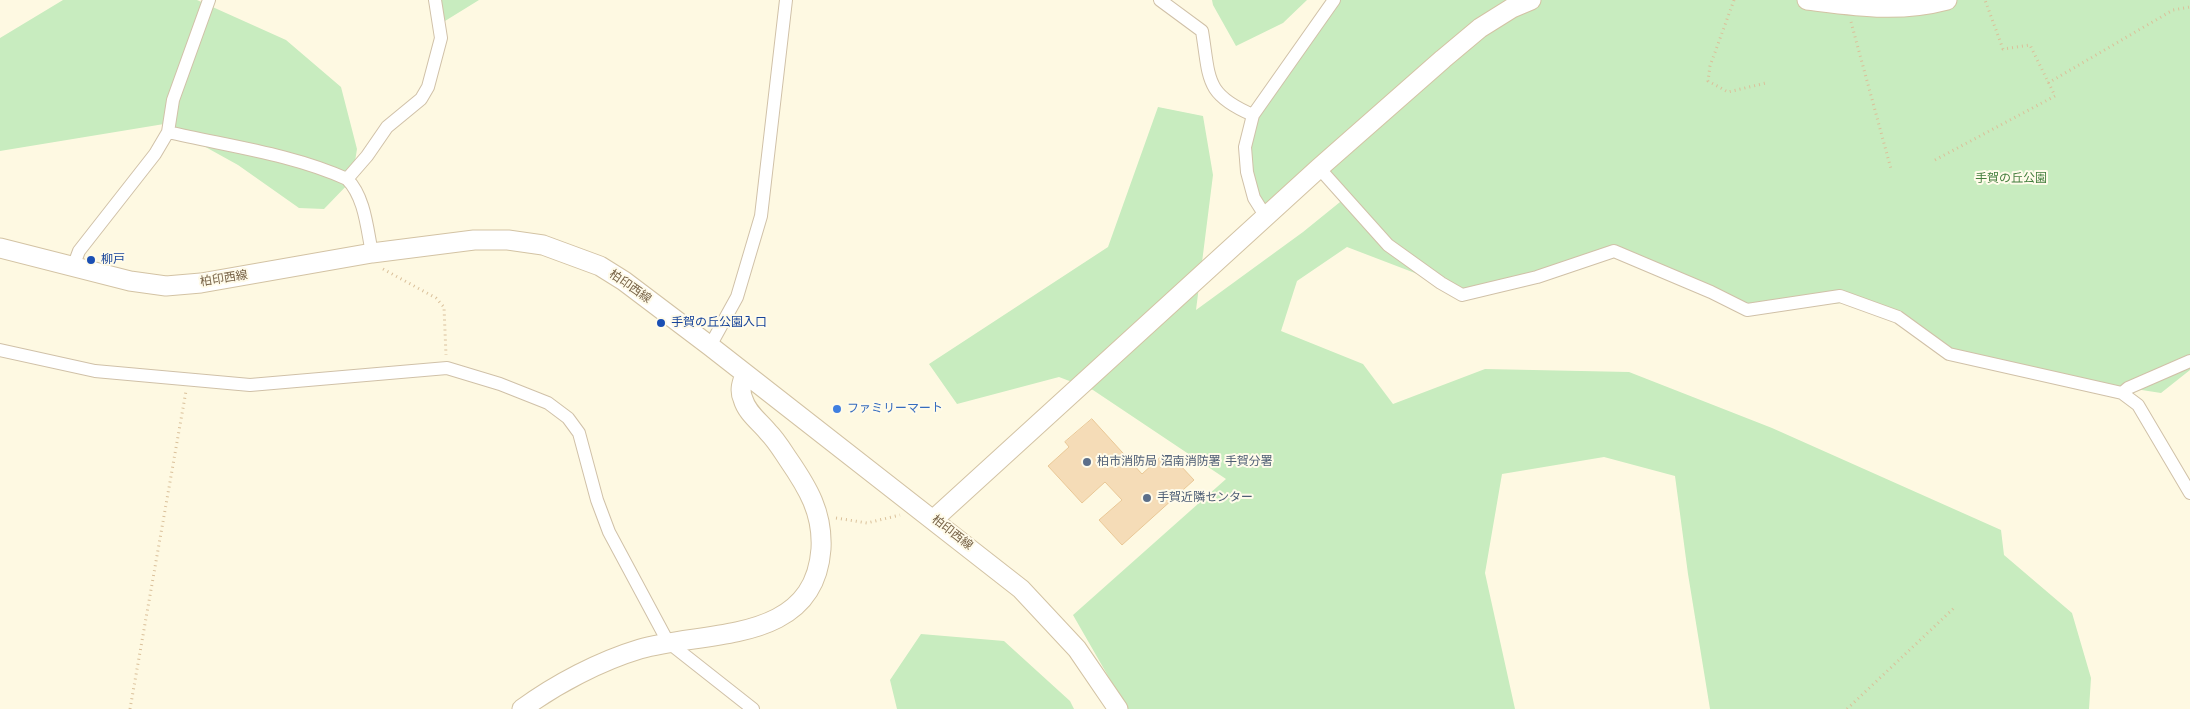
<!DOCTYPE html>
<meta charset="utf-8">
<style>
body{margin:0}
canvas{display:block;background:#fef9e2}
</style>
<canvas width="2190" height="709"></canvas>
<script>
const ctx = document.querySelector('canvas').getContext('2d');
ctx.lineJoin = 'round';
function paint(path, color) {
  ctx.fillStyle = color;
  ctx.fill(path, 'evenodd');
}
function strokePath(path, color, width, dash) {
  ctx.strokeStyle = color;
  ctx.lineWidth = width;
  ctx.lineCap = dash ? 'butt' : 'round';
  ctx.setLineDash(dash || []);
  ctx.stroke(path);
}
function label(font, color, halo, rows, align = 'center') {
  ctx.font = font + ' "DejaVu Sans","Noto Sans JP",sans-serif';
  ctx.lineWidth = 4;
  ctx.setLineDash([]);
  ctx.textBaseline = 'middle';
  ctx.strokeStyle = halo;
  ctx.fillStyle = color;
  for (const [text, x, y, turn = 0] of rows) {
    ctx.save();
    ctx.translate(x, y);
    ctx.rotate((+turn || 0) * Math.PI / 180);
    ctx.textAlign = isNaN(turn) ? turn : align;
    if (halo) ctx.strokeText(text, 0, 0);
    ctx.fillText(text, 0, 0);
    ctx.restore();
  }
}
paint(new Path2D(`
 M63 0H197L286 40 341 87 357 149 352 180 324 209 299 208 238 165 164 124 0 151V38Z
 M440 0H479L445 21Z
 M1212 0H1307L1283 23 1236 46 1213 5Z
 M1334 0H2190V370L2161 393 2129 388 2122 393 1949 354 1898 317 1856 302 1747 310 1614 251 1462 295 1441 283 1347 247 1297 281 1281 331 1363 364 1393 404 1485 369 1629 372 1772 428 2001 530 2004 555 2072 613 2091 678 2089 709H1710L1688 574 1675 476 1604 457 1502 474 1485 573 1515 709H1127L1073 615 1226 479 1093 390 1059 377 957 404 929 364 1108 247 1158 107 1203 116 1213 175 1196 310 1303 232 1345 198 1319 168 1266 217 1254 198 1248 133Z
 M921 634 1004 641 1070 701 1074 709H897L890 680Z`), '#c8ecbf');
const building = new Path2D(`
 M1092 419 1142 474 1165 453 1176 466 1179 464 1194 480 1122 545 1099 520 1122 500 1105 482 1082 503 1048 466 1069 447 1065 442Z`);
paint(building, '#f5dcb7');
strokePath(building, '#e9c796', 1);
const street = new Path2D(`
 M1160 0 1202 31C1210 79 1204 94 1253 115
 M168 132C228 146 292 154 347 179
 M1319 168 1388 245 1441 283 1462 295 1537 277 1614 251 1711 292 1747 310 1840 296 1898 317 1949 354 2122 393 2138 405 2190 493
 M1266 217 1254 198 1247 172 1245 147 1253 115 1334 0
 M372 253C367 229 365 197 347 179L367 156 387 127 421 99 428 87 441 38 435 0
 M73 267 79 251 155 154 168 132 173 100 209 0
 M710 346 737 297 761 216 786 0
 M0 350 95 371 250 385 447 368 500 384 548 403 568 418 579 433 597 500 609 532 668 642 753 709
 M2122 393 2128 388 2190 361`);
const secondary = new Path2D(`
 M1807 0C1856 6 1898 13 1947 0
 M0 248 130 281 166 286 201 283 372 253 474 240H508L543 245 600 266 624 281 710 346 1021 589 1077 649 1118 709
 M934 519 1319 168 1443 59 1480 28 1512 8 1531 0
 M522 709C556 684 600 661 640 649 706 630 814 645 821 549 823 513 808 488 788 459 782 450 776 440 768 432 759 421 747 413 743 399 739 390 742 383 745 374`);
strokePath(street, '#d0c1a8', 14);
strokePath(secondary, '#d3c3a4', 21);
strokePath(new Path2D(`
 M1734 0 1710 66 1708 81 1728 92 1766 83
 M1851 22 1891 169
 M2048 83 2173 10 2190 7
 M1935 160 2055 96 2030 45 2003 49 1985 0
 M383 269 436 298 444 307 446 355
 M836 518 867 523 900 515
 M130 709 186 391
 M1847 709 1954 608`), '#dac09a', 3, [1, 4]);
strokePath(street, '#fff', 12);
strokePath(secondary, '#fff', 19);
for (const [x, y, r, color] of [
 [91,260,5,"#1a4fb4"],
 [661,323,5,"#1a4fb4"],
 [837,409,5,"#3f7fe0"],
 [1087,462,5,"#5c6f8a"],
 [1147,498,5,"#5c6f8a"]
]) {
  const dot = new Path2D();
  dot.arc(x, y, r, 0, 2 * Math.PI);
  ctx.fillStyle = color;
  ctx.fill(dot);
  strokePath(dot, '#fffbea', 2);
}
label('12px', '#437e3d', '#fffbea', [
 ["手賀の丘公園",2011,179]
]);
label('12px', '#164399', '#fffbea', [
 ["柳戸",101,260],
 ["手賀の丘公園入口",671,323]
], 'left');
label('12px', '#776246', '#fffbea', [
 ["柏印西線",224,279,-9],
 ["柏印西線",630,287,35],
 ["柏印西線",952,533,38]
]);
label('12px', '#366cbe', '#fffbea', [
 ["ファミリーマート",847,409]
], 'left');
label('12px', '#4e5e75', '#fffbea', [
 ["柏市消防局 沼南消防署 手賀分署",1097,462],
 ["手賀近隣センター",1157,498]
], 'left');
</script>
